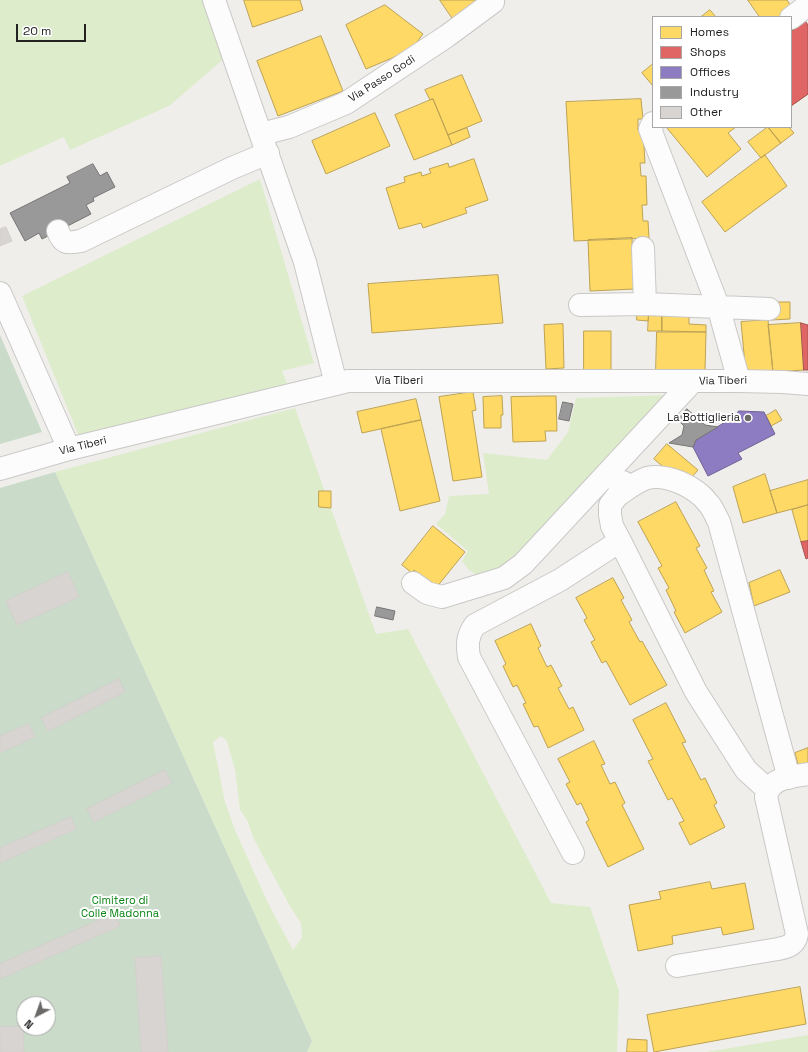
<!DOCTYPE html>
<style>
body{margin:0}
#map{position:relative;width:808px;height:1052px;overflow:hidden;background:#f0eeeb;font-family:"Space Grotesk",sans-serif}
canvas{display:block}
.legend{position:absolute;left:652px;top:16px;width:140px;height:112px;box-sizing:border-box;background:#fff;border:1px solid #a7a7a7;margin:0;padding:5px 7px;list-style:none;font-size:12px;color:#222}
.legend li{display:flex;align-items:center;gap:8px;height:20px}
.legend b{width:20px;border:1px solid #a7a7a7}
.north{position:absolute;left:16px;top:996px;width:40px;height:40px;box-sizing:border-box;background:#fff;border:1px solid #a7a7a7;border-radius:50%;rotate:221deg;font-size:11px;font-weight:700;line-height:16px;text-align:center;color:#222}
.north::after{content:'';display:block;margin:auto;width:14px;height:18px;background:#6a6968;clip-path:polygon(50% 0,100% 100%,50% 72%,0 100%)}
.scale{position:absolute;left:16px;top:24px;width:70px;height:18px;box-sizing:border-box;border:2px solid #222;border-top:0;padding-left:5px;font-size:12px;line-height:14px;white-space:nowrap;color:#222;-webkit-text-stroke:3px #fff;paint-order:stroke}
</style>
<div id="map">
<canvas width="808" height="1052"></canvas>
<ul class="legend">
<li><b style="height:11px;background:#ffd966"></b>Homes</li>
<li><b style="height:11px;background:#e06666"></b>Shops</li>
<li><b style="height:11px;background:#8e7cc3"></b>Offices</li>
<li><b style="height:11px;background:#999"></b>Industry</li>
<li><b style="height:11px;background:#d7d4d2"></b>Other</li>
</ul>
<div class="north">N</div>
<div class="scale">20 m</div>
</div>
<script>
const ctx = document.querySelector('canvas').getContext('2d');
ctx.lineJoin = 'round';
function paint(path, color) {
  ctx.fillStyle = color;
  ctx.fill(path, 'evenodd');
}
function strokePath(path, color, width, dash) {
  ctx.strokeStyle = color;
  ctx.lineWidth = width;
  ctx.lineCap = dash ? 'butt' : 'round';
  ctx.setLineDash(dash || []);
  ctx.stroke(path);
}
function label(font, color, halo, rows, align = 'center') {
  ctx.font = font + ' "Space Grotesk",sans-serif';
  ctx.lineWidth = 4;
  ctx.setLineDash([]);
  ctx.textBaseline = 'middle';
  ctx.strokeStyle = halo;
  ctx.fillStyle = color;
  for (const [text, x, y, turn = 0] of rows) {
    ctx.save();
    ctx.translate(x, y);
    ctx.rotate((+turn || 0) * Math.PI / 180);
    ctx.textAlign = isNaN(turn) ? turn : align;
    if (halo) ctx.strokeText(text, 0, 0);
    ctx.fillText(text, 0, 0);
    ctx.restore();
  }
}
paint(new Path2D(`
 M0 0H213L225 58 169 106 70 150 64 137 0 166Z
 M260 179 314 363 282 371 288 386 80 439 22 296Z
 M672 395 537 548 484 580 468 569 462 561 468 551 436 524 445 514 449 496 489 494 483 453 547 460 568 432 576 398Z
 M295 408 376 634 408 629 551 903 590 907 619 991 617 1052H307L312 1041 55 472ZM221 736 227 741 235 770 240 810 247 820 253 837 266 862 291 908 301 923 302 938 293 950 268 903 235 830 225 802 213 742Z
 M808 1035V1052H706Z`), '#ddeccb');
paint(new Path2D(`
 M0 335 42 432 0 444Z
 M55 472 312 1041 307 1052H0V488ZM24 1004H48V1028H24Z`), '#cadbca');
const homes = new Path2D(`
 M244 0H300L303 10 253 27Z
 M440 0H480L453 19Z
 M748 0H787L792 8 779 17H760Z
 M385 5 423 34 411 50 366 69 346 25Z
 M710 10 716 17H701Z
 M797 28 808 43V94L791 106V32Z
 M321 36 343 91 278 116 257 61Z
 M653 64V86L642 73Z
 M462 75 482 121 448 135 433 99 430 100 425 90Z
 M433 99 452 145 414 160 395 115Z
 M641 99 643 119H638V130L643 129 645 163H640L641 176H646L647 205H642L643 221H648L649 238 574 241 566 102Z
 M375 113 390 146 326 174 312 141Z
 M668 127H736L728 133 741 149 707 177 667 128Z
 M768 127H789L794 133 781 143Z
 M768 127 781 143 761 158 748 142Z
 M467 128 470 137 452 145 448 135Z
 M765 155 787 186 725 232 702 202Z
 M474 159 488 200 465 208 467 213 423 228 421 223 399 229 386 188 405 182 404 177 421 172 422 176 431 173 429 169 448 163 449 167Z
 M632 238 634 289 590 291 588 240Z
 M498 275 503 323 372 333 368 284Z
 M772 302H790V319L772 320Z
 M637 312 649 313 648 321 637 320Z
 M649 313H662V331H648Z
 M662 313H689V324L706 325V332L662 331Z
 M768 320 773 372 746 375 741 322Z
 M801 323 804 370 773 372 768 325Z
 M563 324 564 368 546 369 544 325Z
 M584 331H611V372H584Z
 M657 332H706L705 371H656Z
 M473 392 476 410 472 411 482 477 453 481 439 397Z
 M502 396 503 415H501V428H484L483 397Z
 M546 396H556L557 431H545L546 441 513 442 511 397Z
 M416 399 421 420 362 433 357 412Z
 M776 410 782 420 771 426 766 416Z
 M421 420 440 501 400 511 381 429Z
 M667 444 698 470 685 485 654 459Z
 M765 474 777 513 743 523 733 487Z
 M808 480V505L777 513 770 491Z
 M319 491H331V508L319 507Z
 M676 502 700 546 696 548 707 568 704 570 714 591 711 592 722 612 685 633 674 612 676 611 666 590 669 588 658 568 662 566 638 522Z
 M808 505V541L801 542 792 510Z
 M433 526 465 552 436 588 414 570 412 573 402 565Z
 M780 570 790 592 754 606 749 583Z
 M613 578 624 598 621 600 632 620 629 622 640 642 642 641 667 685 630 705 606 661 602 663 591 642 595 640 584 620 587 618 576 598Z
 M531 624 541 646 538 648 547 667 551 665 562 686 558 688 569 709 573 707 584 730 548 748 538 726 534 727 523 704 526 703 517 685 513 687 503 666 506 664 495 641Z
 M666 703 686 742 682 743 701 780 705 778 717 803 714 805 725 827 690 845 679 823 684 821 672 798 668 800 648 761 653 759 633 720Z
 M594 741 605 764 601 765 610 784 615 782 625 803 622 805 644 849 608 867 586 822 589 820 581 803 577 805 566 784 570 782 558 759Z
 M808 748V766L799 768 795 753Z
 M710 882 712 889 745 883 754 929 723 935 721 927 672 936 673 944 638 951 629 905 661 899 659 892Z
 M800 987 806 1024 654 1052 647 1015Z
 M628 1039 647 1040V1052H627Z`);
paint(homes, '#ffd966');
strokePath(homes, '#bda252', 1);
const shops = new Path2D(`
 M806 22 808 25V94L791 106V32Z
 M801 323 808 325V370H804Z
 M808 541V558L806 559 801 542Z`);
paint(shops, '#e06666');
strokePath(shops, '#a75252', 1);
const offices = new Path2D(`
 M739 411 764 412 775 434 738 453 742 459 708 476 693 447 696 440 735 416Z`);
paint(offices, '#8e7cc3');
strokePath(offices, '#6e6193', 1);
const industry = new Path2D(`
 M93 164 100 176 107 172 115 187 93 198 94 201 86 205 91 214 42 239 39 233 25 241 10 213 70 183 67 177Z
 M563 402 573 404 569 421 559 419Z
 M687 409 705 425 718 427 696 440 693 447 669 443 682 435 684 426 678 420Z
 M377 607 395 611 393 620 375 616Z`);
paint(industry, '#999');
strokePath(industry, '#757575', 1);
const building = new Path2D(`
 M6 227 12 241 0 246V229Z
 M68 572 79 597 17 625 6 601Z
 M119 679 125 692 48 731 41 718Z
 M29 724 35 737 0 753V736Z
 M165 770 172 783 94 822 87 809Z
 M71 817 76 829 0 863V848Z
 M115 913 120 926 0 979V964Z
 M161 956 168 1052H141L135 958Z
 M23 1026 24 1052H0V1027Z`);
paint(building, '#d7d4d2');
strokePath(building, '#d3d0cc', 1);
const minor = new Path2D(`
 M214 0 305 262 336 384
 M791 18 808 5
 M653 123 650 129 718 306 739 381
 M261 134 289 127 346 103 447 36 493 2
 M58 231C63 245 68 243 81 241L232 168 268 153
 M643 248 645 304
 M0 293 69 449
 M580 305 645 304 769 309
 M0 469 69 449 348 381H739L783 382 808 384
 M618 495C627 489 636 482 647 478 667 473 696 487 708 503 713 508 715 515 719 522L789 778
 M620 541 612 526 610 515V505L618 495 623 482
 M413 583 427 593 442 597 504 578 523 564 692 382
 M573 853 469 657C467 645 467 636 475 625L560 580 620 541 696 692 746 770 768 790
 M677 966 778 949C788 947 795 945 797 934L766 797C770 777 791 777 808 774`);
strokePath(minor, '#c9c8c7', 24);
strokePath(minor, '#fdfcfc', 22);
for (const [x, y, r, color] of [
 [748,418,4,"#6a6968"]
]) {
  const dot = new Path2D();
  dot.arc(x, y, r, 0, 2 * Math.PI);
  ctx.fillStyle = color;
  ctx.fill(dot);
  strokePath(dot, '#fff', 1.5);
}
label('11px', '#222', '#fff', [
 ["Via Passo Godi",382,79,-33],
 ["Via Tiberi",399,381],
 ["Via Tiberi",723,381,-1],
 ["Via Tiberi",83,446,-14]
]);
label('11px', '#222', '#fff', [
 ["La Bottiglieria",740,418]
], 'right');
label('11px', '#0c8416', '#fff', [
 ["Cimitero di",120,901],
 ["Colle Madonna",120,914]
]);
</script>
